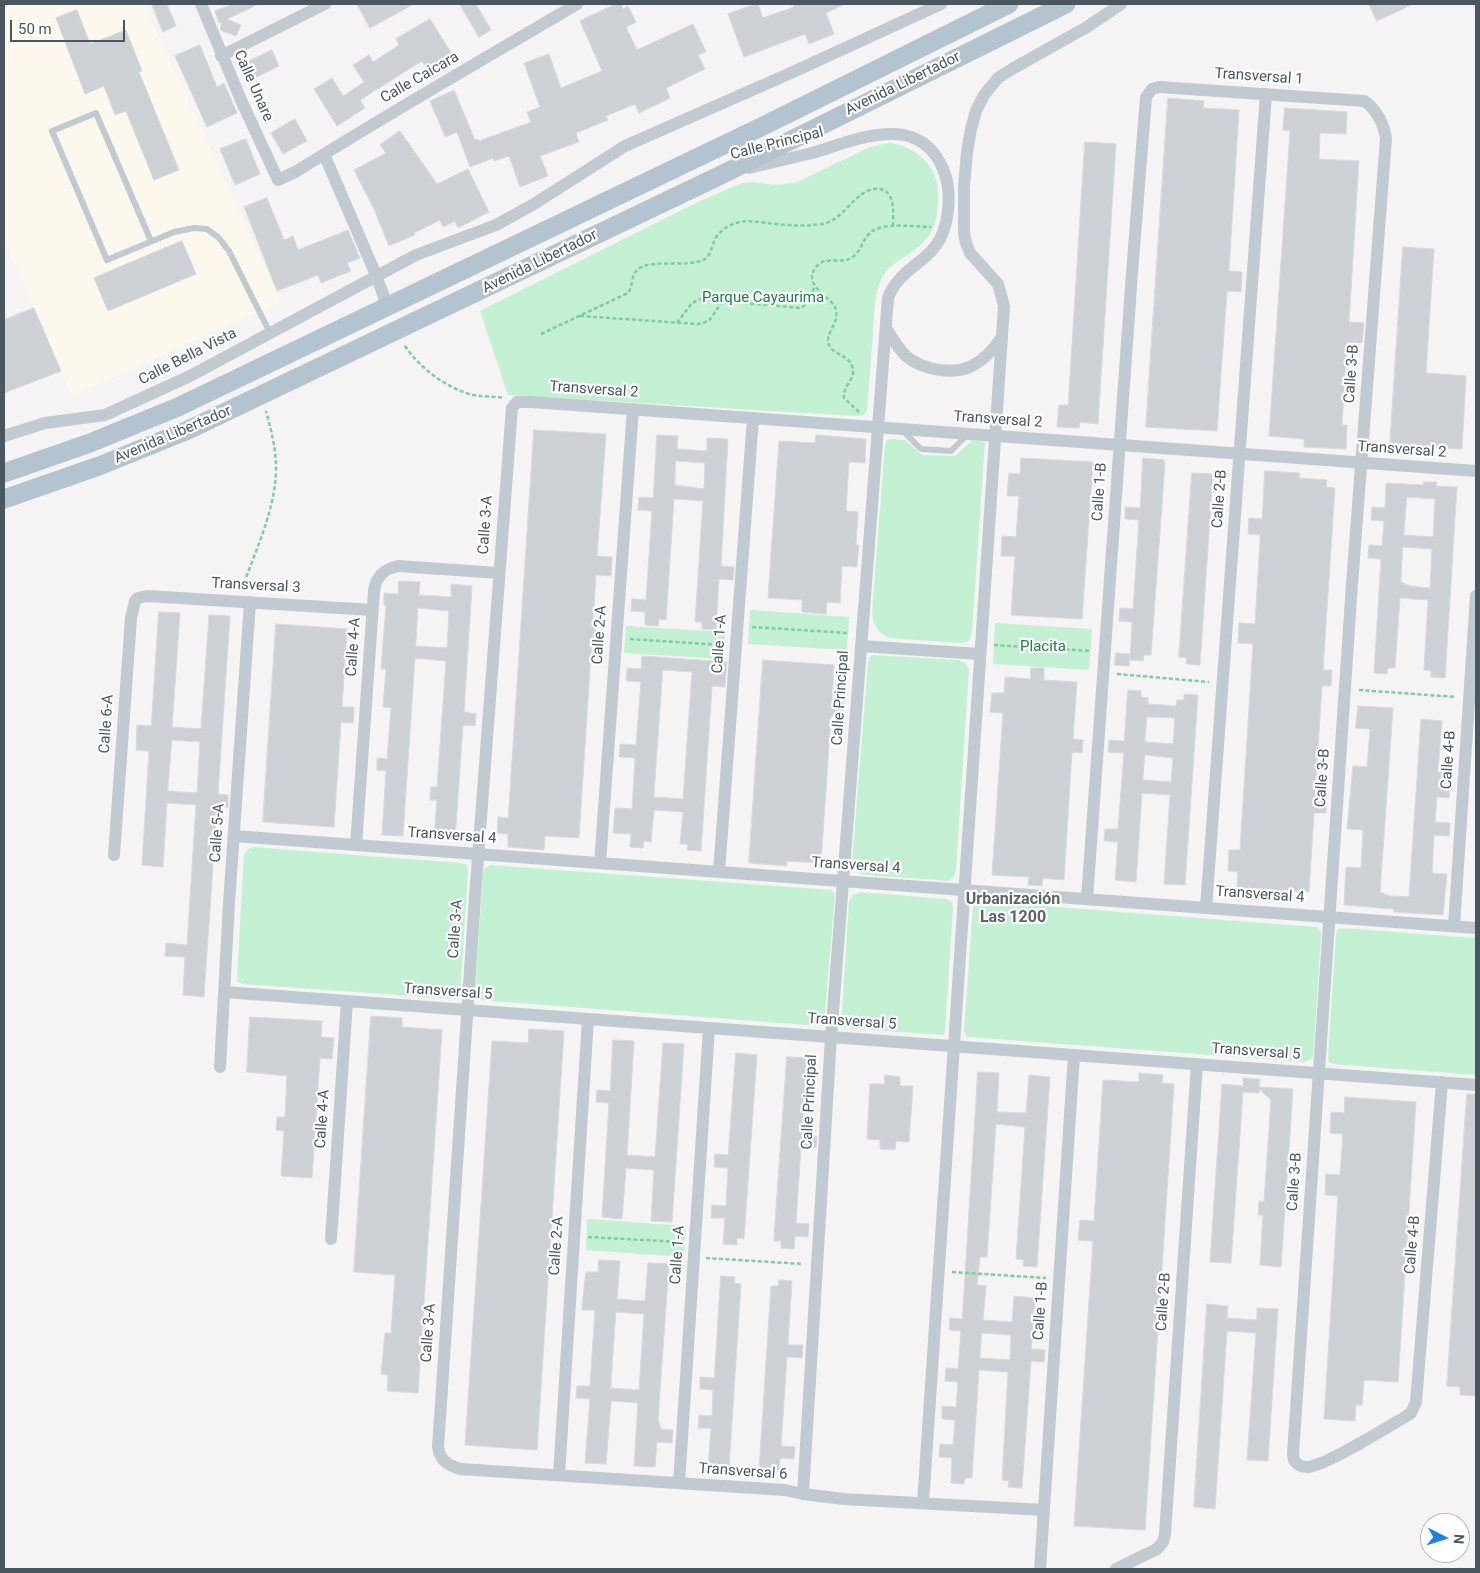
<!DOCTYPE html>
<meta charset="utf-8">
<style>
body{margin:0}
#map{position:relative;width:1480px;height:1573px;overflow:hidden;background:#f5f3f3;font-family:Roboto,sans-serif}
canvas{display:block}
.frame{position:absolute;inset:0;border:5px solid #4a5760;pointer-events:none}
.north{position:absolute;left:1420px;top:1513px;width:50px;height:50px;box-sizing:border-box;background:#fff;border:1px solid #b7bcbf;border-radius:50%;rotate:95deg;font-size:14px;font-weight:700;line-height:20px;text-align:center;color:#4a5760}
.north::after{content:'';display:block;margin:auto;width:18px;height:22px;background:#1d80e4;clip-path:polygon(50% 0,100% 100%,50% 72%,0 100%)}
.scale{position:absolute;left:10px;top:20px;width:115px;height:22px;box-sizing:border-box;border:2px solid #4a5760;border-top:0;padding-left:6px;font-size:15px;line-height:18px;white-space:nowrap;color:#4a5760;-webkit-text-stroke:4px #fff;paint-order:stroke}
</style>
<div id="map">
<canvas width="1480" height="1573"></canvas>
<div class="frame"></div>
<div class="north">N</div>
<div class="scale">50 m</div>
</div>
<script>
const ctx = document.querySelector('canvas').getContext('2d');
ctx.lineJoin = 'round';
function paint(path, color) {
  ctx.fillStyle = color;
  ctx.fill(path, 'evenodd');
}
function strokePath(path, color, width, dash) {
  ctx.strokeStyle = color;
  ctx.lineWidth = width;
  ctx.lineCap = dash ? 'butt' : 'round';
  ctx.setLineDash(dash || []);
  ctx.stroke(path);
}
function label(font, color, halo, rows, align = 'center') {
  ctx.font = font + ' Roboto,sans-serif';
  ctx.lineWidth = 4.5;
  ctx.setLineDash([]);
  ctx.textBaseline = 'middle';
  ctx.strokeStyle = halo;
  ctx.fillStyle = color;
  for (const [text, x, y, turn = 0] of rows) {
    ctx.save();
    ctx.translate(x, y);
    ctx.rotate((+turn || 0) * Math.PI / 180);
    ctx.textAlign = isNaN(turn) ? turn : align;
    if (halo) ctx.strokeText(text, 0, 0);
    ctx.fillText(text, 0, 0);
    ctx.restore();
  }
}
paint(new Path2D(`
 M4 4H144L281 302 72 396 4 239Z`), '#fdf8ee');
paint(new Path2D(`
 M889 143C907 145 922 154 932 170 938 181 939 195 938 207 934 258 890 251 879 285 874 301 874 318 873 334 871 359 869 384 867 410L864 415 855 416 508 395 480 311 698 202 742 183 752 182 774 185 795 183 870 147Z
 M890 439 905 440 922 455 951 456H955L973 440 985 442 972 632C971 640 968 643 960 643L890 638C878 633 873 625 872 612L885 445 887 440Z
 M750 610 849 617 847 650 748 644Z
 M995 623 1092 629 1089 670 993 664Z
 M626 626 725 632 723 659 624 653Z
 M873 655 958 660 965 663 969 669 956 870 954 876 949 881 867 875C858 874 853 871 852 862L868 663 869 658Z
 M252 847 461 863 467 865 468 871 460 995 458 998 455 999 242 984 238 982 237 978 244 855 248 849Z
 M490 865 832 890 835 894 824 1024 820 1026 478 1000 475 995 483 873 484 869Z
 M861 892 946 899 952 902 953 908 945 1032 943 1035 844 1028 841 1027 849 901 853 895Z
 M978 901 1317 927 1321 932V935L1313 1058 1305 1062 967 1037 964 1031 973 906 975 903Z
 M1343 928 1476 938V1075L1333 1064 1329 1062 1328 1058 1336 934 1338 929Z
 M587 1219 686 1226 684 1257 586 1250Z`), '#c3f0d2');
const building = new Path2D(`
 M152 4H167L176 26 163 32Z
 M234 4H259L227 19 241 25 236 36 220 30 222 22 219 23 215 11Z
 M357 4H414L370 28Z
 M460 4H476L491 30 479 37Z
 M616 4H621L623 9 628 6 636 22 626 27 637 50 693 24 706 52 698 55 705 69 666 88 670 98 639 113 635 104 606 116 608 120 576 133 579 142 540 156 548 176 520 187 509 156 494 161 493 158 470 167 457 132 445 137 430 101 454 90 475 140 478 139 479 141 531 122 527 112 540 107 524 63 549 54 561 88 602 71 580 21Z
 M756 4H758L763 18 794 7 793 4H845L826 13 834 34 809 44 805 34 744 57 728 14Z
 M1369 4H1413L1377 21Z
 M77 10 90 44 126 30 142 71 139 72 179 170 154 180 126 111 115 115 104 86 85 94 56 18Z
 M430 19 457 62 433 78 422 61 360 100 365 108 337 126 314 89 332 78 343 96 364 82 353 65 369 55 373 62 399 45 396 39Z
 M200 45 217 87 224 83 237 113 207 127 175 56Z
 M272 50 279 66 255 78 247 62Z
 M1168 98 1204 101 1203 108 1239 110 1229 271 1242 272 1241 292 1227 291 1217 431 1146 427Z
 M1285 108 1347 112 1346 134 1320 133 1319 159 1359 161 1349 322 1364 323 1362 343 1347 342 1342 425H1347L1346 449 1304 447V439L1269 436 1290 131 1283 130Z
 M295 119 307 141 283 154 271 133Z
 M400 131 437 184 468 169 489 212 458 228 455 221 443 227 440 220 414 233 415 235 389 246 374 209 354 170 386 153 380 145Z
 M246 139 260 174 235 185 220 149Z
 M1085 142 1116 144 1098 424 1080 422 1079 428 1057 427 1059 405H1068Z
 M267 198 284 240 293 236 298 250 348 230 360 258 347 263 351 271 321 283 318 275 277 291 244 207Z
 M182 241 196 274 108 311 94 278Z
 M1403 247 1434 249 1426 373 1466 376 1462 449 1390 445Z
 M34 308 61 371 4 393V320Z
 M534 430 606 434 597 556 612 557 611 576 596 575 593 622H596L595 638H592L579 838 545 836 544 850 508 847V834L497 833 498 817 508 818Z
 M657 435 678 436 677 449 707 451V438L728 439 721 566 734 567 733 580 719 579 716 630 702 629V622H695L703 501 674 499 666 620 659 619 658 626 645 625V612L631 611 632 599 646 600 652 511 638 510 639 497 653 498ZM676 461 705 463 704 489 675 485Z
 M816 435 866 439 865 463 849 462 848 478 846 511 858 512 856 545H859L857 567 842 566 840 603 827 602 826 614 802 612V600L768 598 779 441 815 443Z
 M1021 458 1093 462 1082 619 1011 615 1015 556H1001L1002 536 1016 537 1019 496H1007L1009 473 1020 474Z
 M1143 458 1164 460 1165 463 1151 655H1144L1143 661 1130 660 1132 622 1119 621 1120 608 1133 609 1139 520 1125 519V507L1140 508Z
 M1265 471 1300 473 1299 478 1327 480 1326 487 1335 488 1323 670H1332L1331 686H1322L1315 793 1327 794 1326 813H1314L1309 892 1237 888 1238 872 1228 871 1229 850H1240L1253 644 1238 643 1239 623 1255 624 1260 541V535L1248 534 1249 518 1262 519Z
 M1192 473 1213 474 1200 665 1186 664 1187 658 1179 657Z
 M1424 482H1437L1436 486 1457 487 1445 678 1431 677V671L1424 670 1428 600 1400 598 1395 668H1388L1387 674 1374 673 1381 559 1368 558 1369 545 1382 546 1384 521 1371 520 1372 507 1385 508 1386 483 1423 485ZM1407 497 1435 499 1433 537 1404 535ZM1403 547 1432 549 1430 588 1410 586 1401 582Z
 M399 581 420 582 419 595 451 597V584L472 586 464 712 476 714 475 726 463 725 455 840 434 838 437 800H430L431 787H437L446 661 415 658 403 836 382 835 386 771 377 770V758L387 759 391 708 383 707 386 669H381L386 606 384 605V593L398 594ZM418 608 449 611 447 648 416 646Z
 M159 612 180 613 172 727 201 729 209 615 230 616 218 794 228 795V807H217L204 997 183 995 185 957 165 956 166 943 187 945 196 805 167 803 163 867 142 865 149 751 136 750 137 725 151 726ZM172 740 200 742 197 793 168 791Z
 M276 624 347 629 342 707H354L353 723 341 722 334 827 263 822Z
 M1116 653 1130 654 1129 666 1115 665Z
 M642 656 727 662 725 687 712 686 701 851 687 850 688 844H680L683 812 654 810 651 842 644 841 643 848 630 847 631 834 613 833 615 808 632 809 635 758 619 757 620 744 636 745 641 682 626 681 627 668 641 669ZM663 670 692 672 683 799 654 797Z
 M763 660 834 665 832 701 844 702 843 717 831 716 821 863 787 861V866L749 863Z
 M1031 668H1044V680L1077 682 1073 739 1083 740 1082 753 1072 752 1064 880 1043 878 1042 886 1028 885 1029 877 992 875 1003 713 990 712 992 693H1004L1005 677 1030 679Z
 M1128 690 1141 691V697L1148 698V704L1176 706 1177 700H1184V694L1198 695 1185 885 1164 884 1170 795 1142 793 1136 882 1115 880 1118 842 1104 841 1105 829H1118L1124 753 1108 752 1109 740 1124 741ZM1147 717 1175 718 1173 744 1145 742ZM1145 755 1173 758 1171 782 1143 780Z
 M1358 706 1393 708 1380 892 1390 896 1409 897 1421 719 1442 721 1438 772H1451L1449 798 1437 797 1435 822 1450 823 1449 836 1434 835 1432 873 1447 874 1443 915 1394 912V909L1344 905 1346 867 1361 868 1363 830 1347 829 1353 766 1367 767 1370 729 1356 728Z
 M371 1016 402 1018V1027L442 1030 418 1393 387 1391 388 1375 381 1374 385 1333H391L395 1275 354 1272Z
 M250 1017 322 1021 321 1037 334 1038 332 1059 320 1058 312 1178 281 1176 284 1131 276 1130 277 1117H285L287 1076 247 1072Z
 M529 1029 564 1031 537 1450 465 1445 492 1041 528 1043Z
 M613 1040 634 1041 627 1155 655 1157 663 1043 684 1044 672 1222 651 1221 654 1170 626 1168 622 1219 602 1217 609 1103 596 1102 597 1090 610 1091Z
 M736 1053 757 1055 744 1239 737 1238V1245L723 1244 725 1218H711L712 1205 726 1206 728 1168 714 1167 715 1154 728 1155Z
 M787 1057 807 1058 802 1135 817 1136 816 1148 801 1147 796 1223 809 1224 808 1237 795 1236 794 1249 781 1248V1241H774Z
 M978 1072 999 1073 997 1112 1026 1113 1029 1075 1050 1077 1037 1267 1023 1266 1024 1260 1016 1259 1025 1127 996 1124 987 1257H980L977 1285 986 1286 983 1320 1012 1322 1014 1296 1035 1298 1031 1349 1045 1350 1044 1362 1031 1361 1022 1488 1008 1487 1009 1481 1002 1480 1008 1372 979 1370 972 1478H965L964 1484 951 1483 952 1458 939 1457 940 1444 953 1445 955 1420 942 1419V1406L956 1407 958 1382 945 1381 946 1368 958 1369 961 1331 949 1330 950 1318 962 1319ZM982 1333 1011 1335 1010 1360 980 1358Z
 M1139 1073 1163 1075 1162 1083 1174 1084 1145 1530 1074 1526 1093 1241 1078 1240 1080 1220 1094 1221 1103 1080 1139 1082Z
 M885 1075 900 1077V1086H913L909 1142 896 1141 895 1150 880 1149V1140L867 1139 870 1084H884Z
 M1243 1078 1260 1079 1259 1087 1293 1089 1281 1267 1260 1265 1263 1215H1258L1259 1201 1264 1202 1271 1100 1259 1089V1093L1243 1092 1231 1263 1210 1262 1222 1084 1243 1086Z
 M1467 1094H1476V1396L1460 1395V1387L1447 1386Z
 M1345 1097 1416 1102 1398 1382 1364 1380 1362 1405H1356L1355 1421 1324 1419 1338 1196 1325 1195 1326 1174 1340 1175 1343 1134 1330 1133 1331 1112 1344 1113Z
 M599 1260 620 1261 617 1299 645 1301 648 1263 669 1264 658 1420 661 1429 673 1430 672 1443 657 1442 655 1467 634 1466 638 1403 611 1401 606 1464 585 1463 590 1399 576 1398 577 1386H590L595 1310H582L583 1297 586 1272H598ZM616 1312 644 1314 639 1390 611 1388Z
 M721 1276 735 1277 734 1283 741 1284 729 1468 708 1467 711 1428H698L699 1415 712 1416 713 1390 700 1389V1377L714 1378Z
 M779 1280 792 1281 788 1345H803L802 1358 787 1357 781 1446 795 1447 794 1459 780 1458 779 1471 759 1470 771 1286H778Z
 M1207 1304 1228 1306 1227 1318 1257 1320V1308L1278 1309 1268 1461 1247 1460 1256 1333 1227 1331 1215 1509 1194 1507Z`);
paint(building, '#cdd0d4');
strokePath(building, '#d7d9dd', 1);
strokePath(new Path2D(`
 M580 316 698 324 709 321 722 302
 M677 323 692 303 700 299 800 308C810 304 813 295 814 285
 M541 334 628 293C633 286 631 277 636 271 648 257 689 269 705 259 711 255 712 246 715 239 721 228 736 221 748 221 773 223 801 229 826 223 845 218 859 185 880 189 896 192 893 214 893 226
 M405 346C420 368 446 388 473 395 483 397 494 396 504 398
 M859 412 844 398C842 386 857 379 852 366 848 355 835 355 830 347 822 334 842 323 835 307 829 296 802 285 816 267 826 254 843 266 854 256 861 250 863 240 869 234 880 221 916 227 931 227
 M242 589C255 551 276 509 276 468 276 448 271 430 266 411
 M752 627 848 633
 M630 639 722 645
 M994 645 1091 651
 M1117 674 1209 682
 M1359 690 1456 697
 M588 1237 682 1242
 M706 1258 803 1264
 M952 1272 1046 1278`), '#7bcea0', 2.5, [4, 2.5]);
strokePath(new Path2D(`
 M151 241 96 113 52 131 107 260 174 232 194 228 207 229 218 237 229 251 270 333
 M902 430 921 449 951 451 967 435`), '#c1cad1', 6);
strokePath(new Path2D(`
 M201 4 241 100 278 180 297 171C389 113 484 59 577 4
 M221 56 325 4
 M324 154 376 275 388 308
 M749 168C770 163 791 158 812 153 840 145 874 130 904 135 923 139 936 152 943 169 951 187 950 213 943 232 932 263 900 266 888 298L831 1037 803 1494
 M886 328C892 338 898 348 906 356 913 362 922 366 930 368 963 377 984 364 1002 337
 M4 436 45 423 105 415 190 376 416 255 496 225 534 204 625 146 793 72 941 4
 M861 646 980 654
 M234 836 1476 928
 M356 845 374 591C376 576 384 569 398 566L499 573
 M114 855 131 618 135 601 138 598 147 596 372 610
 M600 863 633 409
 M719 872 753 418
 M1087 899 1132 273 1146 97 1152 89 1159 87 1364 101C1376 108 1384 125 1386 138L1352 584 1293 1454 1294 1460C1297 1465 1301 1467 1307 1467 1326 1466 1385 1428 1405 1417L1411 1413 1416 1402 1442 1082
 M1206 908 1266 94
 M1454 926 1476 596
 M225 992 1476 1085
 M220 1067 229 903 250 602
 M331 1239 347 1001
 M559 1475 588 1019
 M679 1483 709 1028
 M923 1503 1004 306 998 284 970 253 966 243 964 233V187L967 152 971 129 976 111 984 95 998 78 1012 69 1087 27 1121 4
 M1044 1510 844 1499 803 1494 785 1490 460 1469C448 1465 440 1461 438 1447L475 897 512 408 517 402H532L1476 471
 M1040 1569 1074 1055
 M1116 1569 1157 1549 1163 1542 1165 1534 1197 1064`), '#c1cad1', 12);
strokePath(new Path2D(`
 M4 473 90 443 178 407 759 128 1009 4
 M4 499 99 466 188 430 721 175 1066 4`), '#b3c3d0', 19);
label('15px', '#4a5760', '#fff', [
 ["Transversal 1",1259,77,4],
 ["Calle Caicara",420,78,-30],
 ["Avenida Libertador",903,84,-26],
 ["Calle Unare",253,86,66],
 ["Calle Principal",777,144,-14],
 ["Avenida Libertador",540,262,-26],
 ["Calle Bella Vista",188,357,-27],
 ["Calle 3-B",1352,374,-86],
 ["Transversal 2",594,390,4],
 ["Transversal 2",998,420,4],
 ["Avenida Libertador",173,435,-23],
 ["Transversal 2",1402,450,4],
 ["Calle 1-B",1100,492,-86],
 ["Calle 2-B",1220,499,-86],
 ["Calle 3-A",486,525,-86],
 ["Transversal 3",256,586,3],
 ["Calle 2-A",600,635,-86],
 ["Calle 1-A",720,644,-86],
 ["Calle 4-A",354,647,-86],
 ["Calle Principal",841,698,-86],
 ["Calle 6-A",107,724,-86],
 ["Calle 4-B",1449,760,-86],
 ["Calle 3-B",1323,778,-86],
 ["Calle 5-A",218,833,-86],
 ["Transversal 4",452,836,4],
 ["Transversal 4",856,866,4],
 ["Transversal 4",1260,895,4],
 ["Calle 3-A",456,929,-86],
 ["Transversal 5",448,992,4],
 ["Transversal 5",852,1022,4],
 ["Transversal 5",1256,1052,4],
 ["Calle Principal",810,1102,-87],
 ["Calle 4-A",323,1119,-86],
 ["Calle 3-B",1295,1182,-86],
 ["Calle 4-B",1413,1245,-85],
 ["Calle 2-A",557,1246,-86],
 ["Calle 1-A",678,1255,-86],
 ["Calle 2-B",1164,1302,-86],
 ["Calle 1-B",1041,1311,-86],
 ["Calle 3-A",429,1333,-86],
 ["Transversal 6",743,1472,4]
]);
label('15px', '#198347', '#fff', [
 ["Parque Cayaurima",763,298],
 ["Placita",1043,647]
]);
label('bold 16px', '#5f6367', '#fff', [
 ["Urbanización",1013,900],
 ["Las 1200",1013,918]
]);
</script>
